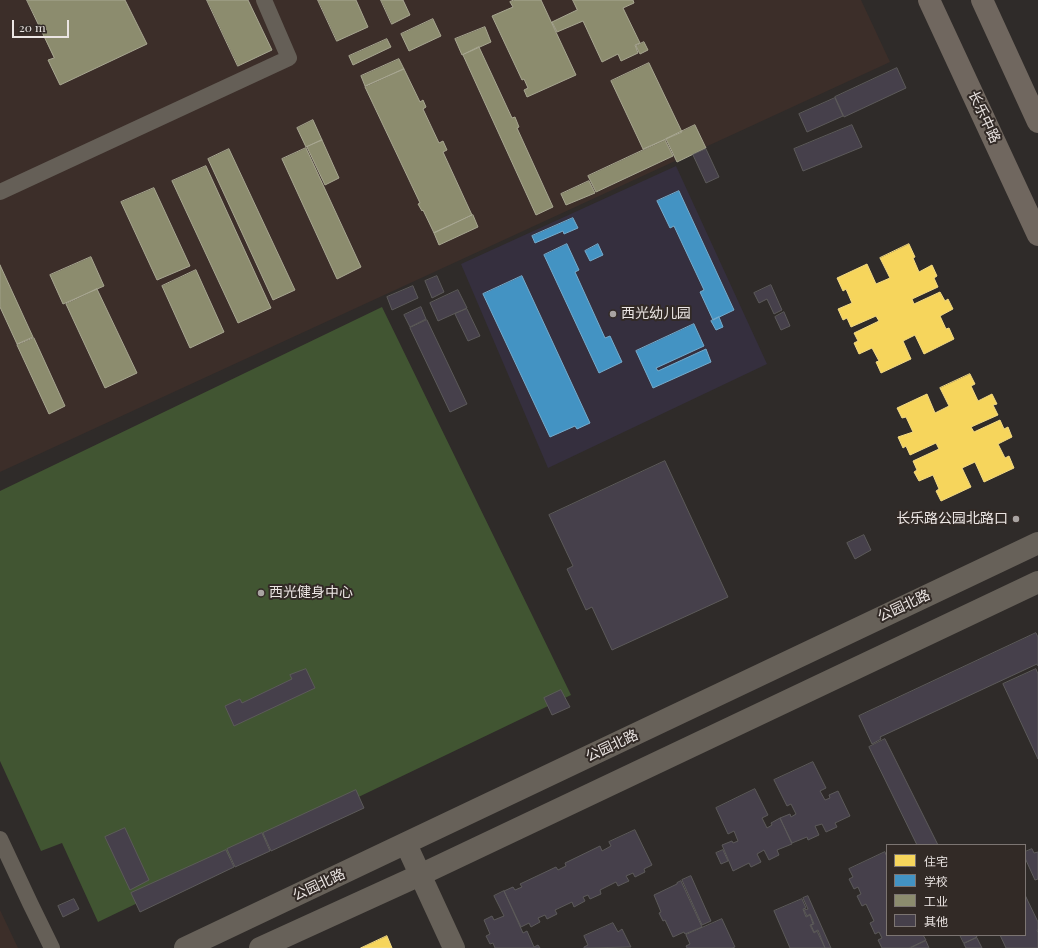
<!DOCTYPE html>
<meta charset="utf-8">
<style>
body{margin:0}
#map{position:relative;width:1038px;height:948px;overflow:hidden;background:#2f2b29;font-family:"Playfair Display","Noto Sans SC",serif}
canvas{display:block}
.legend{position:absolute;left:886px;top:844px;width:140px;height:92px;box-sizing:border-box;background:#322a26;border:1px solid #7c7572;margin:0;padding:5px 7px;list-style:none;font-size:12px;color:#ebe5e3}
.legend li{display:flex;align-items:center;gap:8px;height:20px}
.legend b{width:20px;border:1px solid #7c7572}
.scale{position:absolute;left:12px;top:20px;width:57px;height:18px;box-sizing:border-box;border:2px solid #ebe5e3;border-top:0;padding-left:5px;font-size:12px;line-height:14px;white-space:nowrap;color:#ebe5e3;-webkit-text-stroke:3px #322a26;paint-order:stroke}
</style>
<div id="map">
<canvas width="1038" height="948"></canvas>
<ul class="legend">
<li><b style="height:11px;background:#f6d55c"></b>住宅</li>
<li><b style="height:11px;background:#4393c3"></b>学校</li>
<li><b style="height:11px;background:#8c8c6e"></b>工业</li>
<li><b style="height:11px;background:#46404b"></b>其他</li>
</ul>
<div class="scale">20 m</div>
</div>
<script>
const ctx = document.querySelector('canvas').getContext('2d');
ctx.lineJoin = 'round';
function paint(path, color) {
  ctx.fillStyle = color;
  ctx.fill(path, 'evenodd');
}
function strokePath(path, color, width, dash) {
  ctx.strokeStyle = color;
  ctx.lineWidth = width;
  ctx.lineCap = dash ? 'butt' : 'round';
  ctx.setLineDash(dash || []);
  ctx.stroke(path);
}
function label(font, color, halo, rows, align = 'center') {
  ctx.font = font + ' "Playfair Display","Noto Sans SC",serif';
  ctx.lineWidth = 4;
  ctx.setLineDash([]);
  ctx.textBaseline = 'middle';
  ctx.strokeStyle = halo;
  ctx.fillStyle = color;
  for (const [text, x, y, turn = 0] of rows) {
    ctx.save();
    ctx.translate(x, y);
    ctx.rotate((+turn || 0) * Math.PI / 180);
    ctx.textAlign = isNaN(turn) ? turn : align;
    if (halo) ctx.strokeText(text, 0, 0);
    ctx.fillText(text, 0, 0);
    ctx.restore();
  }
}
paint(new Path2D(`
 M0 0H861L890 62 0 472Z
 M0 910 18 948H0Z`), '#3c2e29');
paint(new Path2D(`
 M676 166 767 364 548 468 461 264Z`), '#352f3e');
paint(new Path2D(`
 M382 307 571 695 98 922 62 843 41 851 0 761V491Z`), '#415532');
const homes = new Path2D(`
 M909 244 915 257 913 258 919 272 932 265 937 276 934 278 938 287 912 299 914 304 940 292 945 301 948 299 953 309 940 316 946 329 949 328 954 339 924 354 915 335 903 341 911 359 881 373 876 362 879 361 872 348 859 354 854 343 858 341 854 333 879 321 876 316 851 327 847 318 843 320 838 309 852 303 846 289 843 291 837 278 867 264 876 284 890 278 880 258Z
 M970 374 975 384 971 386 978 401 992 394 997 404 993 405 998 415 971 427 974 432 1000 420 1004 429 1008 427 1012 437 998 444 1005 458 1009 456 1014 468 984 482 975 462 962 468 971 487 941 501 936 491 939 489 933 475 919 481 914 472 917 470 913 461 939 449 936 443 910 455 906 446 903 448 898 437 913 432 906 417 902 418 897 408 927 394 935 413 949 406 940 388Z
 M387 936 392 948H361Z`);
paint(homes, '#f6d55c');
strokePath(homes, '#f3da84', 1);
const schools = new Path2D(`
 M679 191 734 310 713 320 700 292 704 290 674 226 670 228 657 201Z
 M573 218 578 228 564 234 563 231 535 243 532 236Z
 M567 244 579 270 575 272 605 338 610 336 622 362 599 373 544 255Z
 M598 244 603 255 590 261 585 251Z
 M522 276 590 423 577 429 575 426 550 437 483 294Z
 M719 317 723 327 716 330 711 321Z
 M694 324 704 346 656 368 658 371 706 349 711 362 653 388 636 351Z`);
paint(schools, '#4393c3');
strokePath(schools, '#75accd', 1);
const industry = new Path2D(`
 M27 0H125L147 44 60 85 48 60 54 58Z
 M207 0H248L272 50 238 66Z
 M318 0H356L368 27 337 41Z
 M381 0H403L410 15 392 24Z
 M514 0H541L576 75 527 97 524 90 528 88 524 79 522 80 492 16 513 7 510 2Z
 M573 0H633L634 3 623 8 640 43 635 45 638 53 621 61 618 54 602 62 583 21 557 32 552 22 577 10Z
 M433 19 441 36 409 51 401 34Z
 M485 27 491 42 462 55 455 39Z
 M387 39 391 47 353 65 349 56Z
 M644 42 648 50 640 54 636 46Z
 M479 47 512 118 515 117 519 127 517 128 553 207 536 215 463 55Z
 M399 59 404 69 365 86 361 76Z
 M649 63 682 132 643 149 611 81Z
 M404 69 420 102 423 100 426 107 423 109 439 143 443 141 447 150 443 152 472 215 434 233 423 210 422 211 418 204 420 203 365 87Z
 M313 120 322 140 306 147 297 128Z
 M695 125 706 148 677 162 666 139Z
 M322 140 339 178 325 185 307 147Z
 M665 140 673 156 596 192 588 176Z
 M306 148 361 267 337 279 282 159Z
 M229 149 295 290 273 300 208 159Z
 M206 166 271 308 238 323 172 181Z
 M589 181 595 193 566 205 561 194Z
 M154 188 190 266 157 280 121 202Z
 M473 215 478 227 439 245 434 233Z
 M91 257 104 286 63 304 50 275Z
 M0 265 33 337 17 344 0 307Z
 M196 270 224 332 190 348 162 286Z
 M97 289 137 373 105 388 66 304Z
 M34 338 65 406 49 414 17 345Z`);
paint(industry, '#8c8c6e');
strokePath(industry, '#a8a791', 1);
const building = new Path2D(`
 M897 68 906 88 844 117 835 97Z
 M835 98 843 116 807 132 799 114Z
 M852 125 862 147 803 171 794 149Z
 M706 149 719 177 706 183 693 155Z
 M437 276 444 292 432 298 425 281Z
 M771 285 782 310 774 314 767 299 759 303 754 293Z
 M413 286 418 298 392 310 387 297Z
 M458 290 467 308 438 321 430 303Z
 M421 307 426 319 410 327 404 315Z
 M467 309 480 336 468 341 455 314Z
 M784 312 790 326 781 330 775 317Z
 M427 320 467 404 450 412 410 328Z
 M665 461 728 597 612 650 592 607 586 610 567 569 573 566 549 515Z
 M864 535 871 550 855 559 847 543Z
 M1036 633 1038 637V666L1037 664 880 737 881 739 872 744 859 716Z
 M306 669 315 688 234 726 225 706 240 699 242 703 292 679 290 675Z
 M1036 669 1038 674V759L1003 684Z
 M561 690 570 707 552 715 544 698Z
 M885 739 938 845H917L869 747Z
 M813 762 826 788 820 791 825 800 830 798 829 795 838 791 850 816 835 823 837 827 826 832 822 824 815 826 819 835 808 840 807 837 792 843 780 818 790 814 791 817 796 814 791 804 787 806 774 780Z
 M755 789 768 815 762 818 767 828 772 825 771 823 780 818 792 844 777 850 779 855 769 860 764 850 757 854 761 862 751 867 749 863 733 871 722 845 732 841 733 843 738 841 734 831 728 834 716 808Z
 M356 790 364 808 271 851 263 833Z
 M125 828 149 880 130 890 105 837Z
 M635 830 652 865 644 869 645 872 635 877 633 873 626 876 629 881 618 886 616 882 600 890 601 894 590 899 588 895 583 897 585 901 574 907 572 902 555 910 557 914 547 919 545 915 538 918 540 922 531 927 529 923 521 927 504 891 513 887 515 890 522 887 520 884 556 867 558 870 566 866 565 863 600 846 602 851 611 846 609 842Z
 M262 833 270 851 235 867 227 849Z
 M1032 849 1034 853 1038 852V879L1035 880 1025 858V852Z
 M226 850 234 867 140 912 131 893Z
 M723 850 728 861 721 864 716 853Z
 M885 852 887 857V935H923L926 940 909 948H882L878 940 882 938 879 932 875 934 870 923 874 921 866 904 862 906 857 896 861 894 858 887 854 889 849 879 853 877 849 869Z
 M691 876 711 921 702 925 682 880Z
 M681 881 702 927 685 934 684 932 673 937 665 920 663 921 659 913 661 912 654 895 677 884V883Z
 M504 891 523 933 527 931 534 947 538 945 540 948H495L493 943 490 944 486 936 490 934 484 920 492 916 494 920 504 916 494 896Z
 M1025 895 1038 922V930H1037L1038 933V948H1006L1000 935H1025Z
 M808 896 831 948H825L818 930 814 932 811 925 814 924 810 914 807 916 804 910 808 909 803 898Z
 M74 899 79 909 63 917 58 906Z
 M802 899 806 908 803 909 806 917 810 915 813 924 810 925 814 933 817 931 825 948H790L774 911Z
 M722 919 735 947 732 948H687L686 946 690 944 686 935Z
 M613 923 618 932 622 929 631 947 584 948V947L588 945 584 936Z
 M960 935H976L977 937 964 943Z
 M977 938 982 948H966L964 944Z
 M926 941 929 948H911Z`);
paint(building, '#46404b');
strokePath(building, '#5c5a5a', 1);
strokePath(new Path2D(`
 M0 192 289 58 264 0
 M0 839 30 903 52 948`), '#655f57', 16);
strokePath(new Path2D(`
 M406 844 454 948
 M185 948 1038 543
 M260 948 420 875 1038 582`), '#676159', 22);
strokePath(new Path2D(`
 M929 0 1038 235
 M982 0 1038 122`), '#70675f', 22);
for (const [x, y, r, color] of [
 [613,314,4,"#a9a4a2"],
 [1016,519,4,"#a9a4a2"],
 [261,593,4,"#a9a4a2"]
]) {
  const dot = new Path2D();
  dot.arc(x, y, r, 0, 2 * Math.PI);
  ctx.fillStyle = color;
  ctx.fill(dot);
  strokePath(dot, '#322a26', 1.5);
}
label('14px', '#ebe5e3', '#322a26', [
 ["长乐中路",984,117,65],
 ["公园北路",904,606,-25],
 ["公园北路",612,746,-25],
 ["公园北路",319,885,-25]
]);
label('14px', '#ebe5e3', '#322a26', [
 ["西光幼儿园",621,314],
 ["长乐路公园北路口",1008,519,"right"],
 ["西光健身中心",269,593]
], 'left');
</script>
